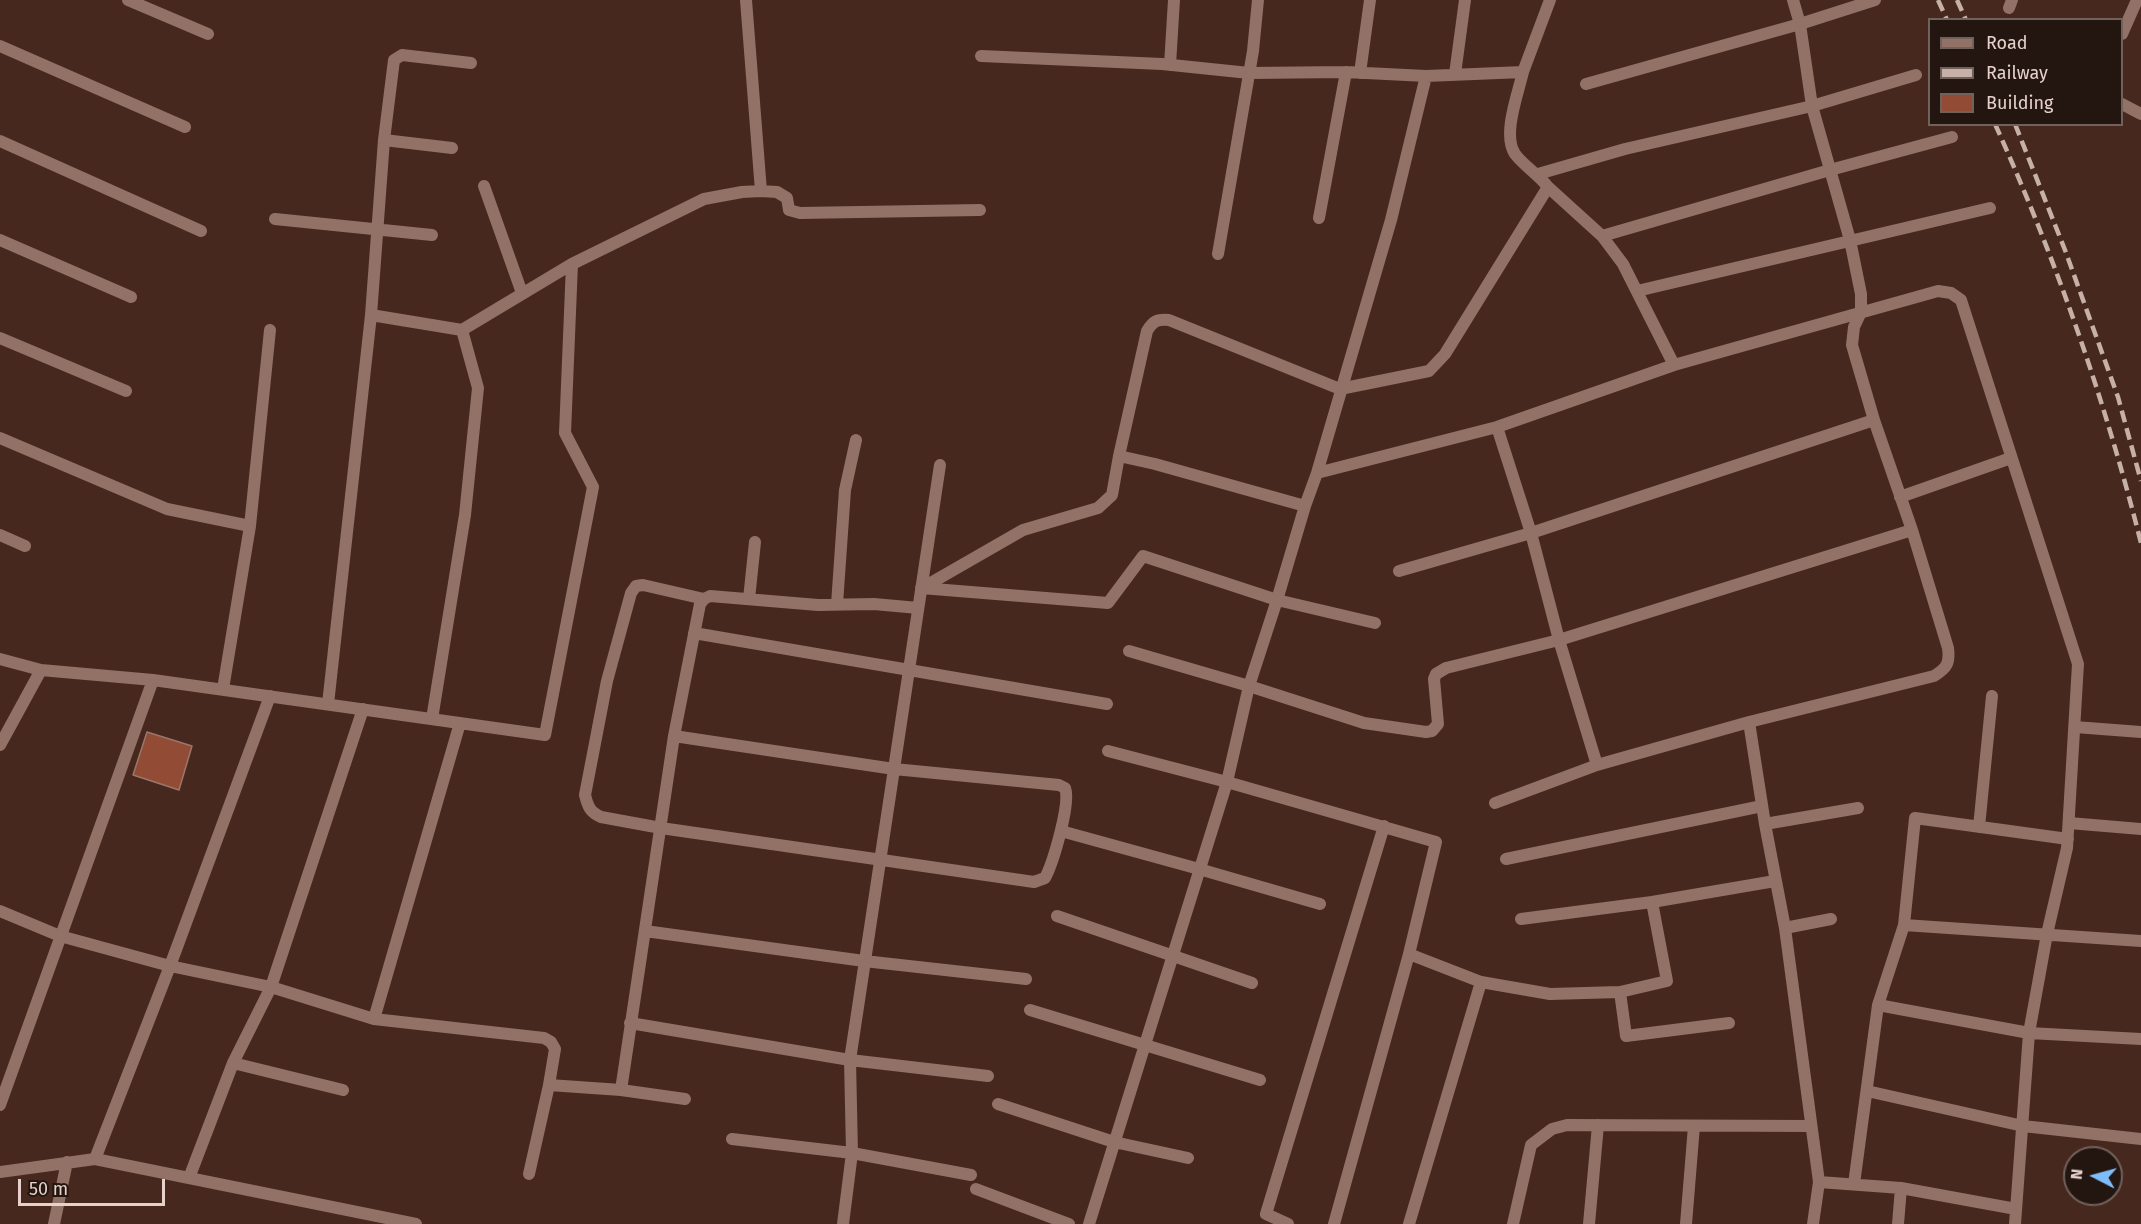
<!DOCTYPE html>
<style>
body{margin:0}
#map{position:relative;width:2141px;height:1224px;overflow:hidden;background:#46281e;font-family:"Fira Sans",sans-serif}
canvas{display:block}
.legend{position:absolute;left:1928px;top:18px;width:195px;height:108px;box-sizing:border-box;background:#231510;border:2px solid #71615b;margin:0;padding:8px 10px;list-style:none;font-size:18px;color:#e6d2cb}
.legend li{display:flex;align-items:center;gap:12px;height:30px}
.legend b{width:30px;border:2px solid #71615b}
.north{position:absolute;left:2063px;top:1146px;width:60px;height:60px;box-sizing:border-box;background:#231510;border:2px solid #71615b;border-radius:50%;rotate:276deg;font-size:16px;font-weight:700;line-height:24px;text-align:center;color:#e6d2cb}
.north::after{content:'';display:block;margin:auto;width:21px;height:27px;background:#7ebdf9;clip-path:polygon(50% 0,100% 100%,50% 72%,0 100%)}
.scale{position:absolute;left:18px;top:1179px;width:147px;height:27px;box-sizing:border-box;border:3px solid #e6d2cb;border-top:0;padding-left:8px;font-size:18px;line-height:21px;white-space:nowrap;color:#e6d2cb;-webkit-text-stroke:4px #231510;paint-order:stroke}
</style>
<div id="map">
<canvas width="2141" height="1224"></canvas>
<ul class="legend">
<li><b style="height:8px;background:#927166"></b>Road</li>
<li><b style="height:8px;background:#c6b0a8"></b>Railway</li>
<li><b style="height:16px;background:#924c36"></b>Building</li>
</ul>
<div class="north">N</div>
<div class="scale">50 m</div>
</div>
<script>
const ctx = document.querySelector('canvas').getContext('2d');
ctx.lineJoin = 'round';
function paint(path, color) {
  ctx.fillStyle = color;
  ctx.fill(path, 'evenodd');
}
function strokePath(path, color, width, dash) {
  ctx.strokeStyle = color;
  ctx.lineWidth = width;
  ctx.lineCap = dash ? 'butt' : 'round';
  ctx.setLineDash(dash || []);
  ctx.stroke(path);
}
const building = new Path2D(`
 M147 732 192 746 179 790 133 775Z`);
paint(building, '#924c36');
strokePath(building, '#9a766b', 1.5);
strokePath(new Path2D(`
 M128 0 208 34
 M746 0 761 191
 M2009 8 2012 0
 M2122 34 2137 0
 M0 46 185 127
 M981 56 1162 64 1249 73 1346 72 1426 76
 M1170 65 1174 0
 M1360 73 1370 0
 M1455 74 1465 0
 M1586 84 1800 24 1875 0
 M2122 104 2141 114
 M384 140 452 148
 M0 141 201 231
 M1538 174 1625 149 1812 106 1916 75
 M484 186 522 293
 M1548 187 1602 236 1623 264 1674 365
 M1319 218 1346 72
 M275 219 432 235
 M1602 236 1830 170 1952 137
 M0 240 131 297
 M1218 254 1253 51 1258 0
 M1637 291 1990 208
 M371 315 384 140 394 60 402 55 471 63
 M0 338 126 391
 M1497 427 1531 533 1559 640 1597 765
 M0 438 167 509 250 526
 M1119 456 1147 331C1153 321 1157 319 1169 320L1340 389 1429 371 1445 354 1548 187C1539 175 1524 166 1515 154 1502 135 1518 94 1523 72
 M1317 473 1497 427 1674 365 1938 291 1951 293 1961 300 2078 664 2067 848 2047 934 2029 1033 2015 1224
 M1900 497 2011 458
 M0 535 25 546
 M1399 571 1531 533 1874 420
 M921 588 1108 603 1143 556 1277 600 1375 623
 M922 588 1023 530 1098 508 1112 495 1119 456 1155 464 1305 506
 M749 599 755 542
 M837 604 845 490 856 440
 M694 633 1107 704
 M1129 651 1249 686 1364 723 1426 732 1432 731 1438 724 1434 679 1436 674 1446 668 1559 640 1912 530
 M0 659 41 670 153 680 545 735 593 487 565 433 572 264 704 199 742 192 761 191 777 192 787 198 789 210 800 213 980 210
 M223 689 250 526 270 330
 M328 704 371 315 462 330 572 264
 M432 719 465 515 478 388 462 330
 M1749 722 1765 824 1785 928 1819 1182 1813 1224
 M2075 727 2141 732
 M674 736 894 769 1059 785 1065 788C1071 803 1053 863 1045 878L1034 882 661 828 601 817C590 812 588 807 585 795L607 681 631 593 636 586 643 585 704 599
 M0 745 41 670
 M1108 751 1227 782 1436 842 1409 954 1334 1224
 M1495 803 1597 765 1749 722 1934 676C1947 668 1950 663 1948 648L1912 530 1874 420 1852 345 1854 327 1861 312V294L1850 240 1812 106 1800 24 1793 0
 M2069 823 2141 829
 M1765 824 1858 808
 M1979 827 1992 696
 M1061 831 1199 869 1320 904
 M1506 859 1762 806
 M0 911 60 936 170 966 271 987 374 1019 544 1038 551 1042 555 1049 549 1085
 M1057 916 1252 983
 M1521 919 1652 902 1775 881
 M1904 925 2141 941
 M1785 928 1831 919
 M645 931 864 961 1026 979
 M1409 954 1481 982 1550 994 1620 992 1667 981 1652 902
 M1620 992 1626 1036 1729 1023
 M1878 1005 2029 1033 2141 1039
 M1030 1010 1260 1080
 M374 1019 460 723
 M630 1023 850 1060 988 1076
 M233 1063 343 1090
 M621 1090 674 736 700 604 704 599 710 596 818 605 874 604 918 608
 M1867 1091 2023 1126 2141 1139
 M998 1104 1114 1142 1188 1158
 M0 1105 153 680
 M732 1139 852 1153 971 1175
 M95 1159 170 966 270 696
 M0 1172 95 1159 416 1224
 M529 1174 549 1085 621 1090 685 1099
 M189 1178 233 1063 271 987 363 709
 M1819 1182 1901 1188 1898 1224
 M1854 1184 1878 1005 1904 925 1915 818 2068 839
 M1901 1188 2016 1209
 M976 1189 1069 1224
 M54 1224 67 1162
 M843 1224 852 1153 850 1060 940 465
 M1089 1224 1227 782 1249 686 1277 600 1305 506 1317 473 1391 220 1426 76 1523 72 1550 0
 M1288 1224 1266 1214 1384 826
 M1409 1224 1481 982
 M1513 1224 1531 1145 1552 1129 1567 1125 1810 1126
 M1589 1224 1598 1125
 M1686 1224 1694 1126`), '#927166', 12);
strokePath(new Path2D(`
 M1938 0 1947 20
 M1957 0 1966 20
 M1995 124C2056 259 2105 400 2141 543
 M2015 124 2065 250 2118 397 2141 481`), '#c6b0a8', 4.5, [12, 6]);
</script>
